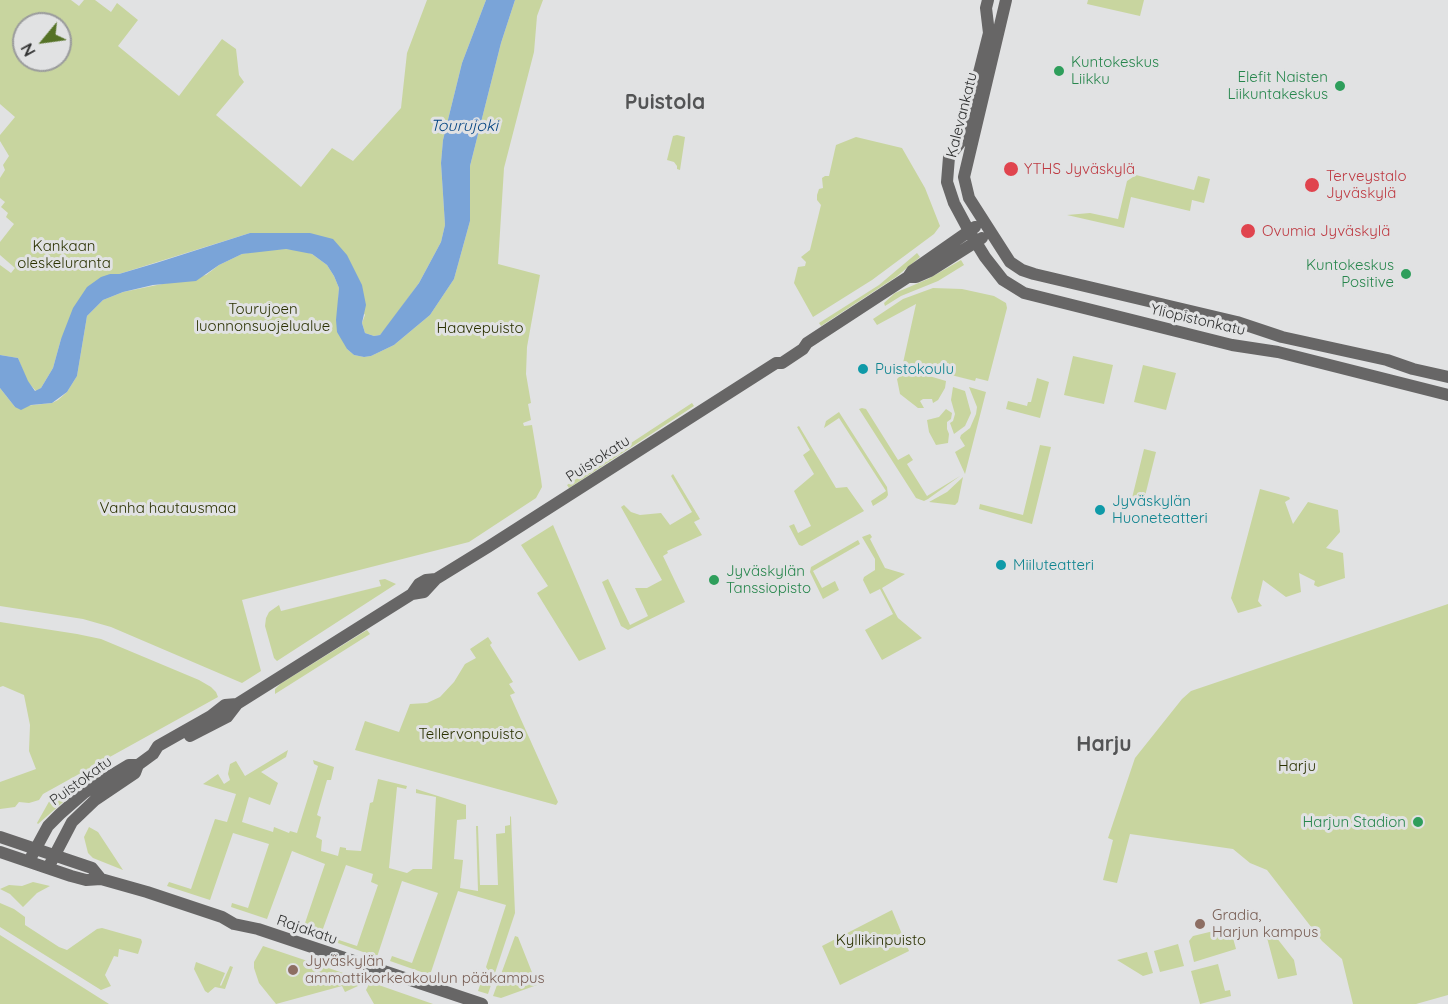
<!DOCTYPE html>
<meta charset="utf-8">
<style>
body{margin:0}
#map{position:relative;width:1448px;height:1004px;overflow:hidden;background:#e1e2e3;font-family:Quicksand,sans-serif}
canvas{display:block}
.north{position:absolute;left:12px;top:12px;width:60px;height:60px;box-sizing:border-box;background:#e1e2e3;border:2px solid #9a9b9c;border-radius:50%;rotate:241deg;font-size:16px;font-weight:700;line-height:24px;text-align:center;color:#303131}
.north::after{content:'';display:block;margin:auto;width:21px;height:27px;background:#557226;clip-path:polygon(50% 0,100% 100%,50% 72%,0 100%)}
</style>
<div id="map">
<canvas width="1448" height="1004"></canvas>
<div class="north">N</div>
</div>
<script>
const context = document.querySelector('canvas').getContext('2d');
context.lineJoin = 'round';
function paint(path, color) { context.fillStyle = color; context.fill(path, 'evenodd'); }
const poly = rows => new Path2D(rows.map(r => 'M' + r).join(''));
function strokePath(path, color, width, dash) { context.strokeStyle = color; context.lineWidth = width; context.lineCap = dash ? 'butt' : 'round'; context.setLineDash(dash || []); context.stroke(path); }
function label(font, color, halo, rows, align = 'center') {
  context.font = font + ' Quicksand,sans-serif'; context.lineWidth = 6; context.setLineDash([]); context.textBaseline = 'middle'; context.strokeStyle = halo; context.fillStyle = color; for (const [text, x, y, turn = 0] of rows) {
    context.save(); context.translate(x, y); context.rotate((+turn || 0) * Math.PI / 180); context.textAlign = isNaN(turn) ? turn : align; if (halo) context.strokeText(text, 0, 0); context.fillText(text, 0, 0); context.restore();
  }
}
paint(poly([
 [0,0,71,0,79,6,84,0,95,0,111,12,117,3,138,20,118,46,179,96,222,39,236,49,239,75,244,82,216,115,301,187,332,148,353,161,401,108,407,53,427,0,486,0,462,63,443,140,441,163,445,225,441,242,419,283,388,326,380,335,374,336,365,333,362,323,365,315,310,233,250,233,119,274,110,274,61,339,53,368,41,388,36,391,27,381,18,358,0,355,0,265,11,273,15,268,0,255,0,242,14,224,6,217,8,213,1,207,5,202,0,198,0,178,5,170,3,165,9,156,0,141,0,135,15,117,0,104],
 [24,24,60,24,60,60,24,60],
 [515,0,543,0,537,16,534,52,504,168,498,264,540,275,527,347,526,374,531,403,528,404,531,420,523,423,524,426,532,425,541,479,542,487,536,498,469,542,242,600,261,671,242,683,111,627,83,619,0,606,0,388,15,407,52,403,58,400,67,392,77,376,87,316,103,300,123,292,206,275,219,265,242,254,265,250,285,249,299,250,312,254,327,265,334,276,339,288,338,302,347,349,354,355,364,357,371,356,394,345,430,315,454,279,470,221,470,166,501,43],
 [1088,0,1144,0,1140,16,1087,4],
 [677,135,685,137,680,170,677,169,677,166,674,162,667,160,673,136],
 [856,137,902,148,925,188,940,226,934,234,872,280,813,317,794,283,798,267,805,266,806,262,801,257,810,250,821,205,817,200,817,195,819,189,823,188,822,178,825,176,829,176,836,145],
 [1136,175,1194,190,1198,176,1210,179,1204,203,1192,200,1190,211,1131,197,1124,228,1067,215,1090,213,1118,219,1127,181],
 [917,253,920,257,896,277,821,326,819,323,879,285],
 [961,260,964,265,938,281,901,296,885,306,884,303,895,293,928,279],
 [933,288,962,289,994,296,1006,303,1007,308,988,381,976,378,975,381,903,363,916,304,877,325,873,319,903,299],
 [1073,356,1113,365,1104,404,1064,395],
 [1143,365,1176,373,1166,410,1134,402],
 [909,370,946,381,945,388,938,400,933,403,932,399,923,399,920,401,924,408,918,408,900,394,897,379,904,372],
 [1037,378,1049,382,1040,418,1006,409,1008,401,1027,406,1028,402,1031,402],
 [953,387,965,391,971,413,965,426,954,434,950,423,953,421,955,414,951,400],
 [969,387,986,392,965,474,955,452,965,446,960,438,961,435,970,428,976,414,977,407],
 [692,403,694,406,569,488,567,485],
 [862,408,866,409,898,460,909,454,913,460,907,464,927,496,960,476,928,499,924,501,916,498,859,409],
 [946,409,952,413,951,419,947,422,947,429,949,434,948,443,936,445,929,432,927,420,939,417],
 [839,412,887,487,888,495,886,498,873,506,871,501,886,491,839,418,824,428,826,421],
 [799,426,836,488,847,487,864,511,802,546,799,545,789,526,794,524,798,533,811,526,794,491,814,474,803,455,810,450,797,427],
 [1040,445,1051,447,1032,524,979,509,980,504,1023,515],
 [1144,449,1156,452,1144,500,1132,498],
 [673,474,700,519,694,522,702,535,667,551,668,553,663,556,685,602,628,630,621,626,602,582,608,579,630,625,648,616,635,588,647,588,662,580,621,507,624,505,631,512,640,515,661,513,670,525,692,512,671,476],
 [963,477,958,502,955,505,929,502,947,492],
 [1260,489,1289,497,1290,499,1285,502,1293,524,1308,502,1338,510,1340,532,1326,548,1343,553,1345,578,1318,587,1314,585,1315,581,1299,573,1301,592,1286,597,1263,580,1258,601,1262,606,1238,613,1231,598],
 [553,525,606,649,579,661,537,593,548,586,521,545],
 [870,534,872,537,870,539,885,568,905,574,882,588,898,618,922,638,882,660,865,630,893,614,880,589,870,594,863,580,864,577,875,570,875,559,862,537],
 [858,540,860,544,813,571,822,588,835,581,839,590,823,599,810,572,811,567],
 [385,579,396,584,277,661,274,658,265,626,266,618,269,612,279,605,281,611,381,586,379,580],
 [1448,604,1448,995,1416,1004,1353,1004,1342,959,1322,941,1267,870,1250,863,1233,849,1130,834,1117,883,1103,880,1113,840,1108,838,1135,758,1182,699,1191,691],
 [0,622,77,634,101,639,199,680,211,687,216,692,218,697,43,794,39,800,29,803,19,802,15,807,0,809,0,782,36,769,29,751,30,725,24,695,3,686,0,687],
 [367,630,370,634,275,694,275,689,280,684],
 [488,637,492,643,490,645,513,682,509,684,515,693,510,695,558,802,556,805,355,750,365,721,399,732,410,704,427,703,440,697,454,682,465,664,476,658,470,649],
 [288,750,286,757,261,772,278,783,270,805,249,797,242,822,273,832,274,827,289,833,290,831,297,833,318,766,314,764,313,760,334,767,331,780,327,780,317,815,321,817,316,837,322,840,321,851,338,856,340,847,346,848,346,850,361,851,370,803,373,802,378,779,407,786,406,789,397,787,389,868,407,873,413,869,432,869,436,797,416,793,416,789,466,805,466,819,457,820,454,859,463,860,460,888,478,891,476,826,478,826,480,885,498,885,496,834,505,833,505,826,510,825,510,816,511,817,515,913,488,994,478,991,480,985,485,982,489,972,486,967,506,905,458,891,430,975,390,961,392,956,412,963,438,893,402,881,377,957,335,942,336,939,357,946,378,885,371,882,373,874,346,865,320,937,286,925,288,921,304,926,325,864,292,851,267,919,231,907,232,903,248,908,269,844,233,833,210,900,167,886,169,882,191,889,215,819,227,822,236,794,203,784,218,774,224,784,230,780,228,774,230,764,236,761,245,776],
 [103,767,106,771,78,789,38,824,37,823,51,798],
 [89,827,98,832,123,870,93,858,88,853,84,837],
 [33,882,50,886,37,893,23,907,10,894,0,889,9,885,22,886],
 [0,903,14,909,25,917,25,925,59,947,67,950,97,929,102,928,141,939,142,942,138,954,119,949,118,957,114,956,105,975,111,986,101,990,0,927],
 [892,910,909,951,840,985,822,946],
 [1230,927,1236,949,1194,962,1189,941,1193,936],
 [1269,928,1294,960,1297,975,1278,979,1266,934,1266,931],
 [0,935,109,1004,0,1004],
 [515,936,518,937,537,985,501,998,493,996],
 [1178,944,1184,966,1160,972,1154,951],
 [263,946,361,979,358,986,345,992,342,986,276,1004,259,983,254,968,254,962],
 [1147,952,1153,973,1143,976,1117,960],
 [196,962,225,973,220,985,221,986,230,966,233,967,225,989,215,987,208,993,205,991,194,969],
 [1218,964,1225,991,1230,990,1231,996,1200,1004,1191,971],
 [370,982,433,1004,374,1004,366,990]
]), '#c8d59f');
paint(poly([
 [486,0,515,0,501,43,470,166,470,221,454,279,430,315,394,345,371,356,364,357,354,355,347,349,337,332,336,320,339,288,334,276,327,265,312,254,286,249,242,254,219,265,196,281,153,285,123,292,103,300,87,316,77,376,67,392,52,403,31,405,21,410,15,407,0,388,0,355,18,358,28,381,35,391,41,388,53,368,61,339,73,308,87,287,101,277,110,274,119,274,156,263,250,233,310,233,333,239,347,255,362,285,366,305,362,323,365,333,374,336,380,335,419,283,441,242,445,225,441,163,443,140,462,63]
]), '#7aa4d8');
strokePath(poly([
 [988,0,986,8,989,33,962,140,949,157,947,182,954,203,969,231,985,257,1003,280,1024,293,1232,345,1278,352,1448,395],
 [1006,0,964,177,969,198,1010,262,1022,270,1034,274,1237,322,1282,337,1387,360,1413,369,1448,377],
 [908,277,916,277,930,271,982,238],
 [412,594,419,584,426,580,436,579,488,547,776,363,782,363,803,349,807,343,908,277,912,271,975,227],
 [190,736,227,717,237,704],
 [0,837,92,868,101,879],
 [0,852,71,876,86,880,101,879,147,892,222,917,234,924,258,929,482,1004],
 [29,861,48,826,60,814,84,793,104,780,129,765,138,765],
 [48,868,72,822,95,800,135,773,138,765,153,754,158,746,211,716,225,705,237,704,412,594,424,592,436,579]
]), '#676666', 12);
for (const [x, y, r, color] of [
 [1059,71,6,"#2e9e5b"],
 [1340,86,6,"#2e9e5b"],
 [1011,169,8,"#e0444e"],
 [1312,185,8,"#e0444e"],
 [1248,231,8,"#e0444e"],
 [1406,274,6,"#2e9e5b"],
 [863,369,6,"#0f9aa8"],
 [1100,510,6,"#0f9aa8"],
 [1001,565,6,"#0f9aa8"],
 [714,580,6,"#2e9e5b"],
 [1418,822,6,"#2e9e5b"],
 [1200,924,6,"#8d6e63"],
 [293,970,6,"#8d6e63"]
]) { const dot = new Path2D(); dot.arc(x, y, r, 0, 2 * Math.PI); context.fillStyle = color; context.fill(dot); strokePath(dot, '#e1e2e3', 2); }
label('15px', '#27864d', '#e1e2e3', [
 ["Kuntokeskus",1071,62,"left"],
 ["Liikku",1071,79,"left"],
 ["Elefit Naisten",1328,77],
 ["Liikuntakeskus",1328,94],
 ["Kuntokeskus",1394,265],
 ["Positive",1394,282],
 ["Jyväskylän",726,571,"left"],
 ["Tanssiopisto",726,588,"left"],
 ["Harjun Stadion",1406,822]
], 'right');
label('15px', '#303131', '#e1e2e3', [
 ["Kalevankatu",962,115,-76],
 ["Yliopistonkatu",1198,320,13],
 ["Puistokatu",598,459,-33],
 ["Puistokatu",81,781,-36],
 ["Rajakatu",307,930,19]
]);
label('15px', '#be3a42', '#e1e2e3', [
 ["YTHS Jyväskylä",1024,169],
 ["Terveystalo",1326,176],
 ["Jyväskylä",1326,193],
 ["Ovumia Jyväskylä",1262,231]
], 'left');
label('15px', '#2a3100', '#e1e2e3', [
 ["Kankaan",64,246],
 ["oleskeluranta",64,263],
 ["Tourujoen",263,309],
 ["luonnonsuojelualue",263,326],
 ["Haavepuisto",480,328],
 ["Vanha hautausmaa",168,508],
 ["Tellervonpuisto",471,734],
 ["Harju",1297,766],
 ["Kyllikinpuisto",881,940]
]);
label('15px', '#0d838f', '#e1e2e3', [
 ["Puistokoulu",875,369],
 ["Jyväskylän",1112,501],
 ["Huoneteatteri",1112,518],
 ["Miiluteatteri",1013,565]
], 'left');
label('15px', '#785e54', '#e1e2e3', [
 ["Gradia,",1212,915],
 ["Harjun kampus",1212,932],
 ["Jyväskylän",305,961],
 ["ammattikorkeakoulun pääkampus",305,978]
], 'left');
label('italic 16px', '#024381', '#e1e2e3', [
 ["Tourujoki",464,126]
]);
label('bold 21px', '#535455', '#e1e2e3', [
 ["Puistola",665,103],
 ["Harju",1104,745]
]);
</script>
